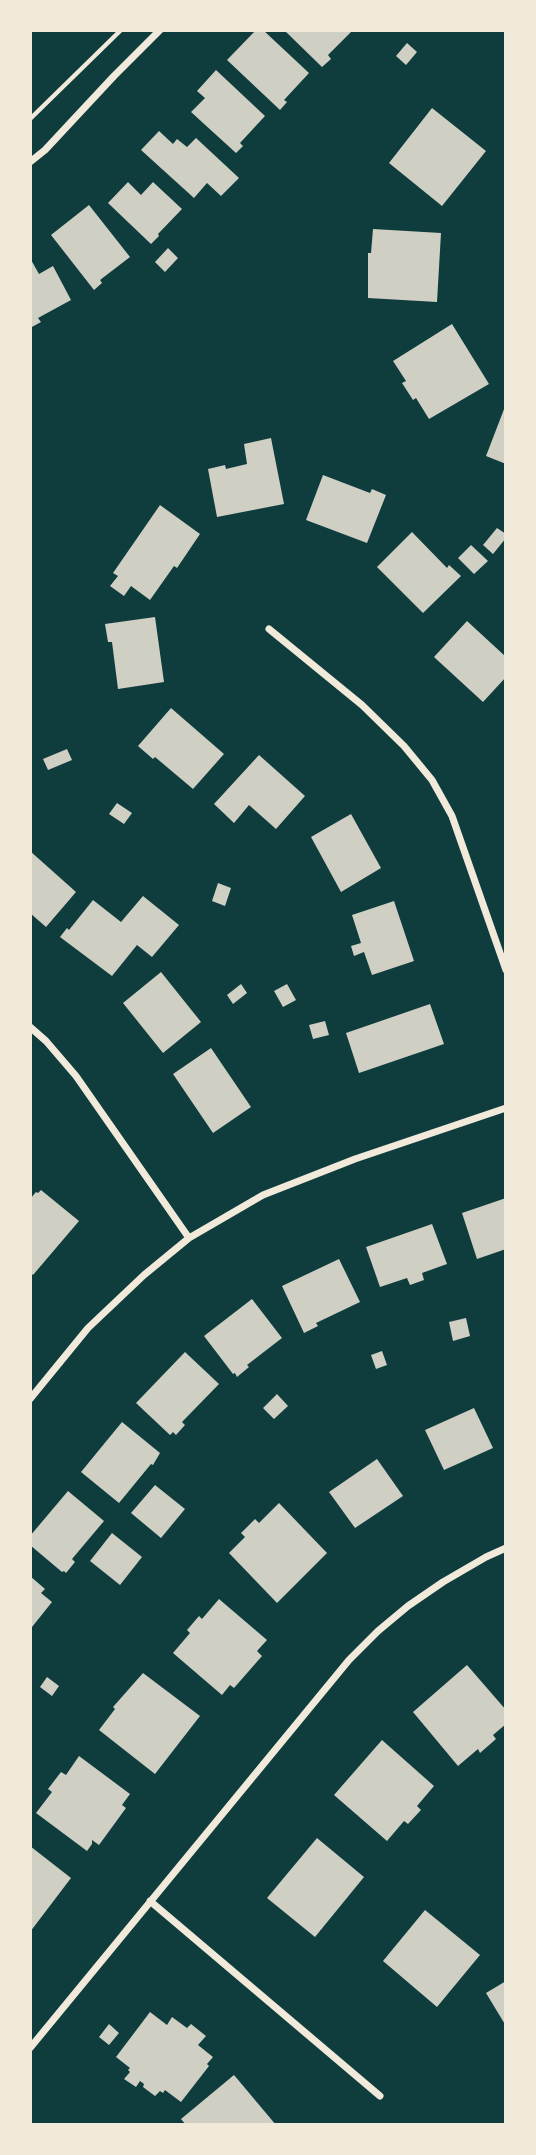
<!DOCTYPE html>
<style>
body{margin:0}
#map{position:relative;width:536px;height:2155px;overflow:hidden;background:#0f3d3e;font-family:"Source Sans 3",sans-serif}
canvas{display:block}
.frame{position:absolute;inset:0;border:32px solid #f1e9da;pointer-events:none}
</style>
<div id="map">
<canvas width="536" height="2155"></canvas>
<div class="frame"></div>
</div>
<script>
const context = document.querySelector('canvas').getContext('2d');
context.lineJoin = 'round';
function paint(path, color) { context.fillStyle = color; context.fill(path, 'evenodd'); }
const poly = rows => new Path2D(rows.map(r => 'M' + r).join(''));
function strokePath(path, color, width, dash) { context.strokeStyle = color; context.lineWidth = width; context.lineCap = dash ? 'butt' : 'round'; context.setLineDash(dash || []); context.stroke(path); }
paint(poly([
 [256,30,263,30,309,73,284,100,287,102,280,110,227,60],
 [284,30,350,30,352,31,328,55,331,59,322,67],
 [407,43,417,52,406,65,396,56],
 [216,70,265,116,240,143,243,146,236,153,191,112,205,98,197,91],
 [432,108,486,151,442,206,389,163],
 [159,131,173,144,177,139,187,147,196,138,239,178,221,196,207,183,194,198,141,150],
 [128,182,141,195,153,182,182,209,158,234,159,236,151,244,108,203],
 [89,205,130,257,100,280,102,283,94,290,51,235],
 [373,229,441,233,437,302,368,298,368,253,371,253],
 [168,248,178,258,165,272,155,262],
 [30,258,39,274,53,266,71,300,38,318,41,322,30,328],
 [452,324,489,384,429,419,416,398,413,400,402,383,406,381,393,361],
 [506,404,506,464,486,456],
 [271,438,284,504,217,517,208,469,225,465,226,469,247,464,244,444],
 [323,475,370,493,372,489,386,495,367,543,306,520],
 [160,505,200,534,177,568,174,566,150,600,131,586,124,596,110,586,118,576,113,573],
 [497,528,506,534,506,538,493,554,483,545],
 [412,532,447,568,449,565,461,576,423,613,377,567],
 [471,545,488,561,474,574,458,558],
 [155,617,164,682,118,689,112,642,108,642,105,624],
 [467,621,505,656,506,654,506,677,483,702,434,657],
 [171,708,224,754,193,789,155,757,153,759,138,746],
 [67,749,72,760,48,770,43,759],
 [259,755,305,796,276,829,249,805,234,823,214,804],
 [117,803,132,813,124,824,109,814],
 [351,814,381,868,341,892,311,837],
 [30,851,76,892,46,927,30,913],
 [218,883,231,888,225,906,212,901],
 [143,896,179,925,152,957,137,945,112,976,60,937,67,928,69,930,93,900,121,922],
 [394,901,414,961,372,975,364,952,354,956,351,946,361,943,352,915],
 [161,972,201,1022,163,1053,123,1003],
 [241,984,247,993,233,1004,227,995],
 [287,984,296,1000,283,1007,274,991],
 [430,1004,444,1044,359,1073,346,1033],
 [325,1021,329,1035,313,1039,309,1025],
 [211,1048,251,1107,213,1133,173,1074],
 [41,1190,79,1221,33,1275,30,1272,30,1199,36,1192,38,1193],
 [506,1198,506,1249,477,1259,462,1213],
 [432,1224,447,1264,422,1273,424,1280,410,1285,407,1278,380,1287,366,1247],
 [339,1259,360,1302,316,1323,318,1326,304,1333,282,1286],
 [252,1299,282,1338,247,1365,249,1367,237,1377,235,1373,233,1374,204,1336],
 [466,1318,470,1336,453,1341,449,1322],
 [382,1351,387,1365,376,1369,371,1355],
 [185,1352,219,1384,182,1422,185,1425,176,1435,173,1432,170,1435,136,1403],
 [277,1394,288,1406,274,1419,263,1408],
 [474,1408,493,1448,444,1470,425,1430],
 [122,1422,160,1453,153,1465,151,1464,119,1503,81,1472],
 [377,1459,403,1496,355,1528,329,1492],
 [155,1485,185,1509,161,1538,131,1513],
 [68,1491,104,1521,72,1559,75,1562,66,1573,64,1571,62,1572,30,1545,30,1536],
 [279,1503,327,1553,277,1603,229,1553,245,1537,241,1533,255,1519,259,1523],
 [112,1533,142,1557,120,1585,90,1561],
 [30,1576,45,1589,41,1593,52,1602,32,1627,30,1625],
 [219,1599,267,1640,257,1651,262,1656,234,1688,230,1685,222,1695,173,1653,190,1633,187,1630,199,1616,202,1619],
 [467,1665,506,1710,506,1724,493,1735,496,1739,480,1753,478,1749,458,1766,413,1712],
 [143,1673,200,1716,155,1774,99,1730,115,1709,113,1707],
 [47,1677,59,1686,52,1696,40,1687],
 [382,1740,434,1786,417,1806,421,1810,408,1824,404,1821,387,1841,334,1795],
 [79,1756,130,1794,122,1805,126,1808,99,1845,92,1840,92,1844,87,1851,36,1813,52,1792,48,1789,61,1772,66,1775],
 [317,1838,364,1877,315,1937,267,1898],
 [30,1846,71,1878,30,1932],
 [425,1910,480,1955,437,2007,383,1961],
 [506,1981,506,2026,486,1993],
 [150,2012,167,2025,172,2017,187,2028,191,2024,206,2036,198,2045,213,2057,207,2064,209,2066,181,2102,165,2090,163,2093,160,2091,155,2096,143,2087,144,2084,140,2081,136,2087,124,2079,130,2072,128,2070,130,2068,116,2057],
 [109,2024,119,2033,109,2045,99,2037],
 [234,2075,276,2125,186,2125,181,2119]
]), '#cfcfc3');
strokePath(poly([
 [30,119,121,30]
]), '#f1e9da', 4.5);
strokePath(poly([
 [30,162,45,150,114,76,160,30],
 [269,629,362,705,404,746,432,780,452,816,506,970],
 [30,1027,46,1041,76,1076,189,1238],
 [30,1399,88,1328,144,1275,189,1238,263,1195,355,1159,506,1108],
 [150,1901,380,2096],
 [30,2048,349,1660,378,1631,408,1606,443,1582,486,1557,506,1548]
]), '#f1e9da', 7);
</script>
